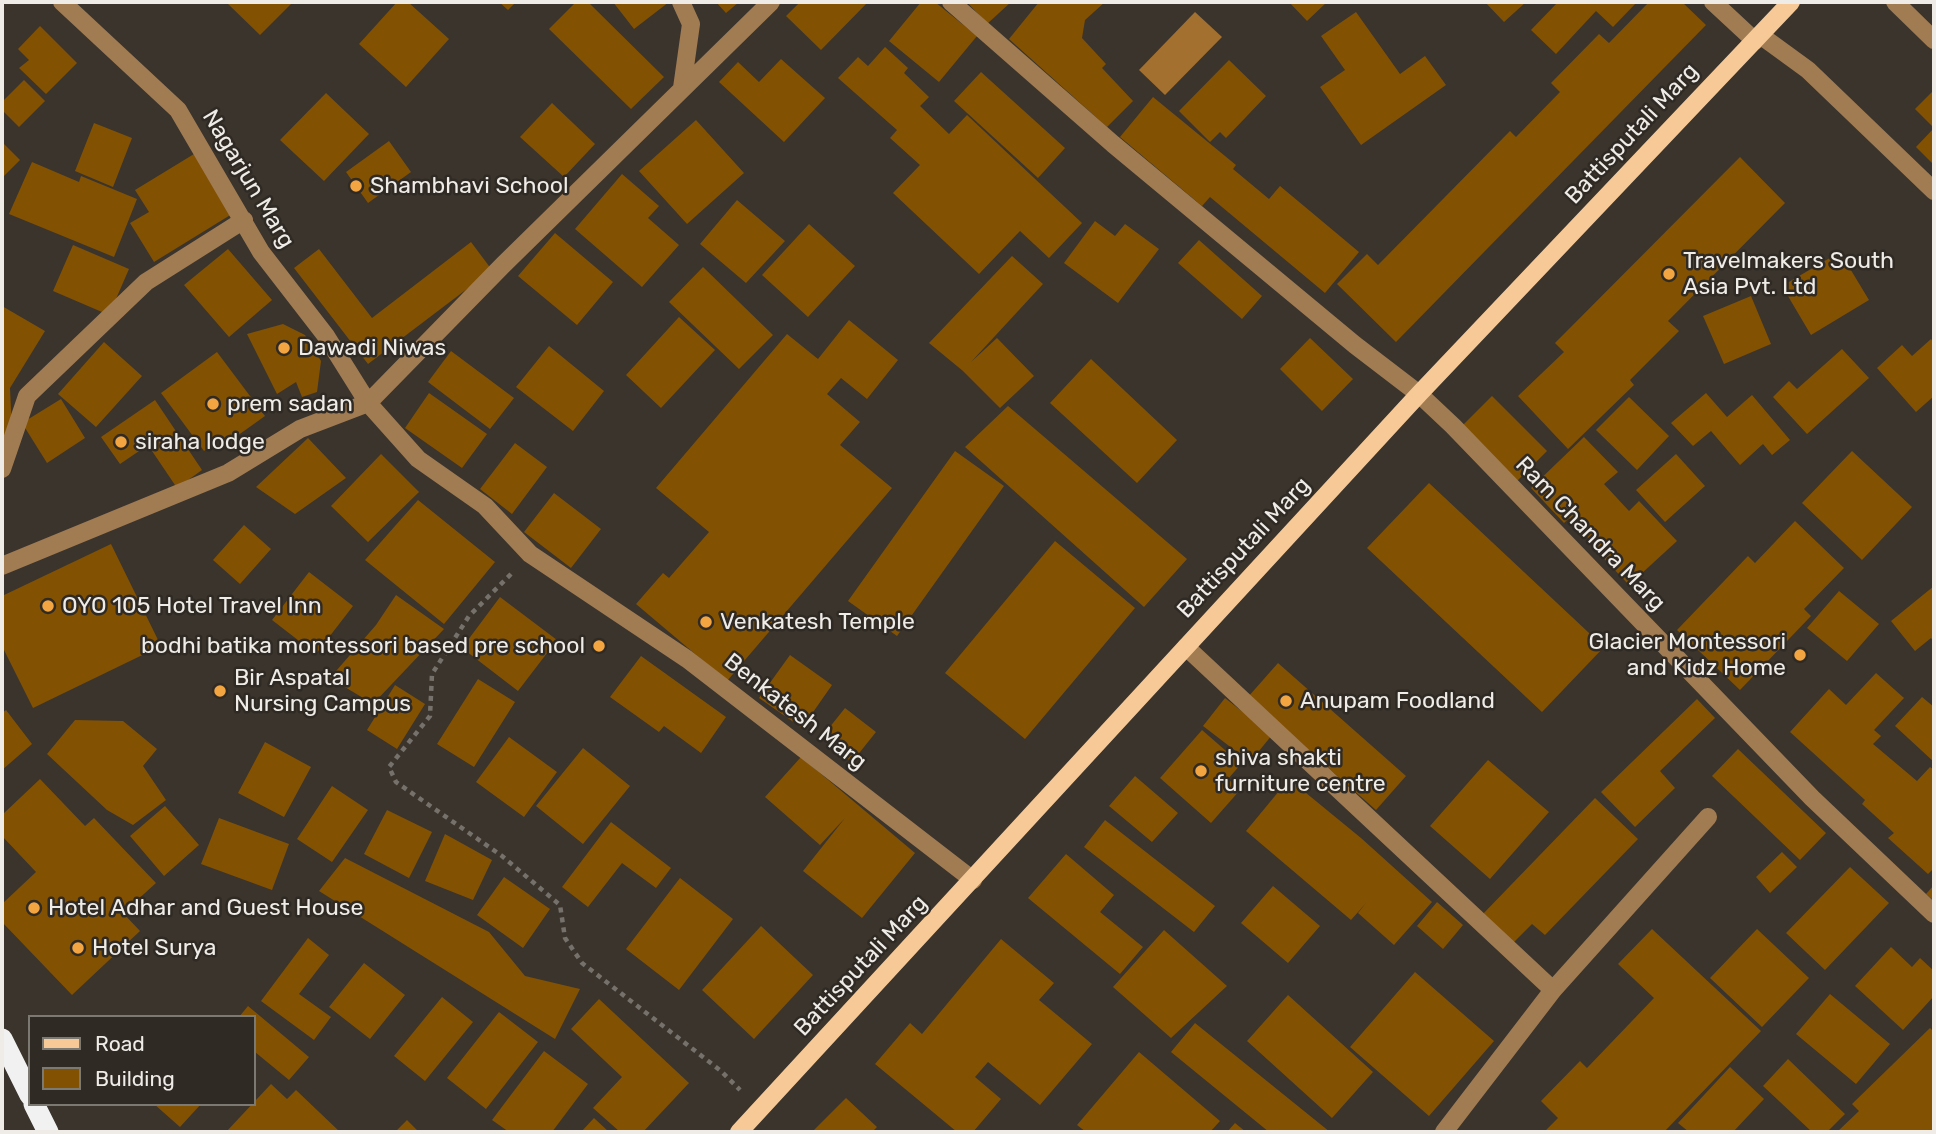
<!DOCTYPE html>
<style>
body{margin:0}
#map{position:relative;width:1936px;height:1134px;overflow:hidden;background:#3a342d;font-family:Rubik,sans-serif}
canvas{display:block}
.frame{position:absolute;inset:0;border:4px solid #efece8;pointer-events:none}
.legend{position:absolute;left:28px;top:1015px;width:228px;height:91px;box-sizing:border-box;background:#302a24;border:2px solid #7c7872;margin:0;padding:9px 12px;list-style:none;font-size:21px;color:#efece8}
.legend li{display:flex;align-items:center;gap:14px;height:35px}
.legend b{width:35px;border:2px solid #7c7872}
</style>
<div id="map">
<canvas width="1936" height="1134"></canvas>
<div class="frame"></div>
<ul class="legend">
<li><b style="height:9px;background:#f6c996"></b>Road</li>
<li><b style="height:19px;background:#835102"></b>Building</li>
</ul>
</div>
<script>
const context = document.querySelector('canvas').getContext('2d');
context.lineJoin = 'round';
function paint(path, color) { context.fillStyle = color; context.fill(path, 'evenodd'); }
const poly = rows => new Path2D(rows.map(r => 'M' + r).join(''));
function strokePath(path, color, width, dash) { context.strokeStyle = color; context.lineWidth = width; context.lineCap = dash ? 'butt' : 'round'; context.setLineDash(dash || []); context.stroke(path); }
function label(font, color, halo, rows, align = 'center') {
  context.font = font + ' Rubik,sans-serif'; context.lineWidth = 5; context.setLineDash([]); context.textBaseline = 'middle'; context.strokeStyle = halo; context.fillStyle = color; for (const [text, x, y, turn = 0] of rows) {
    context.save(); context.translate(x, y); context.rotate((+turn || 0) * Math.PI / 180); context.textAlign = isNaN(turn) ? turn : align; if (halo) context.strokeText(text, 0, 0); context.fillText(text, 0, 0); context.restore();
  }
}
paint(poly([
 [1195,12,1222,37,1165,95,1139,70]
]), '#a4702f');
paint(poly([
 [226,2,293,2,260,35],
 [397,2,408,2,449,39,406,87,359,44],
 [499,2,516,2,508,10],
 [576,2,588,2,664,77,631,109,549,29],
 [613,2,669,2,634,29],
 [716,2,739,2,726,13],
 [800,2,868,2,821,50,786,16],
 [921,2,935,2,977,36,939,82,889,41],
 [967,2,1011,2,987,24],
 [1039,2,1105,2,1085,20,1082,38,1106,64,1102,68,1133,101,1107,127,1009,39],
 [1289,2,1327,2,1307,21],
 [1485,2,1526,2,1504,22],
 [1558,2,1637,2,1613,27,1596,11,1556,54,1531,30],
 [1649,2,1682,2,1706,25,1396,342,1337,284,1367,254,1378,265,1510,131,1516,137,1560,92,1551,83,1599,34,1609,43],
 [1356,12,1400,74,1425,56,1446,85,1361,145,1320,87,1345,70,1321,36],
 [40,26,77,63,46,94,19,68,29,60,18,49],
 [885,47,908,68,904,73,929,97,920,106,949,134,967,115,1082,223,1049,258,1020,231,979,274,893,193,920,165,890,138,897,130,838,78,858,57,868,66],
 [781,59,825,98,784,142,719,82,738,62,759,82],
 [1229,60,1266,96,1226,138,1220,132,1210,142,1179,111],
 [981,72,1065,148,1038,178,954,101],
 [24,80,45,101,19,127,2,110,2,102],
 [1934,90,1934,165,1916,147,1934,128,1915,109],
 [326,93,369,134,324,181,280,140],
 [1153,97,1236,165,1233,169,1269,199,1280,186,1359,252,1325,293,1210,197,1202,206,1120,137],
 [552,103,595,144,564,177,520,137],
 [696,120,744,173,687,224,639,171],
 [94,123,132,138,113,187,75,171],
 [389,141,411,172,368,203,346,172],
 [2,142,20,160,2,178],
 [194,154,232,214,154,262,130,223,149,212,135,190],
 [1740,157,1785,203,1668,321,1679,331,1630,380,1634,385,1568,449,1518,396,1564,352,1555,343],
 [32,162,79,182,81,176,137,199,114,257,9,214],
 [622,174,659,206,648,218,679,245,642,287,575,229],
 [737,200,785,241,746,283,700,244],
 [1095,221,1115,236,1125,224,1159,249,1118,303,1064,263],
 [809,224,855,266,808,317,762,275],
 [555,233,613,282,577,325,518,276],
 [1199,240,1262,296,1242,319,1178,263],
 [471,242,492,270,368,364,294,268,319,249,372,318],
 [73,245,129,269,109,315,53,291],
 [228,249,272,300,229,337,184,285],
 [1840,252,1869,300,1811,335,1782,286],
 [1012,256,1043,284,971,362,997,338,1034,376,1000,408,963,371,929,343],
 [703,267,773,335,739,369,669,302],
 [1751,296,1771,344,1724,364,1703,316],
 [2,306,45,331,10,388,12,431,2,440],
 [679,317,715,350,661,408,626,375],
 [849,320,898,360,867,399,841,378,827,394,860,422,840,445,892,488,727,681,636,604,663,573,669,578,709,532,656,488,787,334,818,359],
 [283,324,305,335,321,361,317,392,302,397,296,382,277,394,247,334],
 [1310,338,1353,379,1322,411,1280,369],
 [1931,339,1934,343,1934,396,1916,412,1877,368,1902,345,1912,356],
 [104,342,142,376,96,427,58,394],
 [549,346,604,391,573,431,516,387],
 [1842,349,1869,378,1807,434,1773,397,1789,381,1797,389],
 [451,351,514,398,490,429,428,382],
 [217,352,265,416,223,446,218,440,204,451,161,393],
 [1091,359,1177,440,1137,483,1050,403],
 [429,393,487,434,462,468,405,428],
 [1706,393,1727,417,1752,395,1790,440,1772,455,1763,444,1740,465,1711,431,1693,446,1671,423],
 [1492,396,1547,451,1515,483,1459,429],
 [1629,397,1669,436,1637,470,1596,430],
 [61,399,85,438,47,463,22,423],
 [155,400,202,470,177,488,148,445,120,464,101,437],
 [1008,406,1187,559,1144,607,965,447],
 [1584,437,1618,472,1604,484,1629,511,1639,501,1677,541,1629,585,1592,546,1594,544,1569,518,1564,523,1531,488],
 [308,438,346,478,295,514,256,487],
 [515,443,547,467,512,514,480,489],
 [955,451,1004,486,897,636,848,601],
 [1852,451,1912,507,1862,560,1802,503],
 [381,454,419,492,368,542,331,506],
 [1676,454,1705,486,1665,522,1636,490],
 [1429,483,1604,647,1542,712,1367,548],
 [554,493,601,529,571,568,524,532],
 [418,500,495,562,444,624,365,560],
 [1795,521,1844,568,1804,609,1811,616,1740,690,1677,630,1748,556,1755,563],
 [244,525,271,549,240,584,213,560],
 [1055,541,1135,608,1025,739,945,673],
 [111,544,161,646,33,708,2,646,2,596],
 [309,572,353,606,316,654,272,620],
 [1934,586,1934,642,1931,638,1915,651,1891,621],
 [1839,591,1879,624,1847,661,1807,628],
 [396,595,444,629,373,704,330,678,376,625],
 [500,597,557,640,518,691,462,648],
 [790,655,832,685,802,728,759,698],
 [641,656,726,717,701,753,664,726,659,732,610,697],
 [1278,663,1406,776,1376,810,1248,697],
 [1876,673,1904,698,1874,730,1881,736,1873,744,1917,781,1930,767,1934,770,1934,868,1928,874,1888,838,1894,833,1862,804,1865,800,1790,732,1829,689,1846,705],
 [478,679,515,702,474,767,437,744],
 [395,685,425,704,397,749,367,730],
 [1922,697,1934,707,1934,762,1895,726],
 [1225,698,1272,735,1250,762,1203,726],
 [1697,699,1715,718,1660,771,1675,788,1635,827,1601,792],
 [845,708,876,732,852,762,821,738],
 [6,710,32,744,2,770,2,713],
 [75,720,123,721,157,749,143,766,166,800,133,825,107,810,47,754],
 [1202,730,1241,764,1228,779,1240,790,1211,823,1160,778],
 [509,737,557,772,524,817,476,782],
 [265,742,311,767,284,817,238,793],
 [583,748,630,786,583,844,536,806],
 [1738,749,1826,833,1800,860,1712,776],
 [801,757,915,853,862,918,803,871,845,818,820,845,765,797],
 [1488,760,1549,812,1490,879,1430,826],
 [1135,776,1178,813,1152,842,1109,806],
 [40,779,85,826,94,818,156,883,123,913,140,931,72,995,2,922,2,904,36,872,2,836,2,815],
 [1289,779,1361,838,1432,902,1394,945,1358,913,1366,903,1351,920,1246,831],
 [332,786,368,810,332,862,297,839],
 [1595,798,1638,839,1545,935,1532,924,1511,945,1481,916],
 [165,806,199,845,164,876,130,836],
 [387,810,432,832,409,878,364,854],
 [219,818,289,844,272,890,201,864],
 [1105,820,1215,906,1194,932,1084,847],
 [611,822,671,868,656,888,622,863,588,907,562,887],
 [445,834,492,860,473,900,425,881],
 [1782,852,1797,867,1770,893,1756,877],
 [1066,854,1114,895,1100,912,1143,947,1120,974,1028,898],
 [345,858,489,932,525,976,580,989,555,1039,319,891],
 [1850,867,1889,903,1825,970,1786,933],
 [504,877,550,909,523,948,477,915],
 [680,878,733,919,679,990,626,949],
 [1934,885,1934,901,1926,894],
 [1273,886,1320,926,1288,963,1241,923],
 [1437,902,1463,925,1443,949,1417,926],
 [761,926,813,975,754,1039,702,990],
 [1652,929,1761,1031,1664,1132,1544,1132,1558,1118,1541,1101,1580,1061,1587,1068,1654,998,1618,964],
 [1757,929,1809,978,1762,1027,1710,978],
 [1164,930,1227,986,1171,1038,1113,987],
 [308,938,329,955,299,994,331,1017,314,1040,261,1001],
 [1001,939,1054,983,1039,1000,1092,1044,1040,1105,988,1062,975,1077,1001,1099,973,1132,957,1132,875,1064,910,1023,922,1034],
 [1891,947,1912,967,1920,958,1934,971,1934,996,1903,1030,1855,986],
 [364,963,405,995,370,1039,329,1007],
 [1415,972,1494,1041,1429,1116,1350,1047],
 [1830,994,1890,1044,1856,1084,1796,1034],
 [1288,995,1373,1072,1332,1118,1247,1041],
 [442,997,473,1022,425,1081,394,1056],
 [599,999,689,1083,643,1132,620,1132,593,1108,622,1077,571,1029],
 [248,1006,309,1057,289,1080,255,1052,254,1054,254,1017,239,1017],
 [499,1012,538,1042,486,1109,447,1078],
 [1195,1023,1330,1132,1269,1132,1171,1052],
 [1930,1028,1934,1032,1934,1132,1837,1132,1859,1111,1852,1104],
 [544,1051,588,1084,552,1132,509,1132,492,1120],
 [1139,1052,1220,1121,1210,1132,1086,1132,1077,1125],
 [1788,1059,1845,1114,1827,1132,1812,1132,1763,1086],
 [1730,1067,1764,1099,1733,1132,1689,1132,1678,1123],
 [271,1084,287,1099,296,1090,340,1132,226,1132],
 [846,1098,877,1127,872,1132,812,1132],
 [154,1104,201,1104,180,1127],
 [594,1118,609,1132,581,1132],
 [407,1120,419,1132,395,1132],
 [1235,1123,1246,1132,1227,1132]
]), '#835102');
strokePath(poly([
 [511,574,469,616,432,674,430,716,389,767,396,782,502,856,560,905,565,938,582,963,721,1071,740,1090]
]), '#76716b', 4.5, [5, 5]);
strokePath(poly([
 [681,2,691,24,682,88],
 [771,2,503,265,368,403,418,459,485,506,530,554,687,659,973,880],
 [951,2,1113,144,1355,345,1419,394,1453,426,1812,798,1934,914],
 [1713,2,1755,41],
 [1895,2,1934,40],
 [1760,35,1808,70,1934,191],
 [2,469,27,396,146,282,244,220],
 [2,566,228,473,300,429,368,403,326,336,261,252,178,110,62,2],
 [1186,647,1553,990],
 [1444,1132,1553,990,1708,817]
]), '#a17c52', 18);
strokePath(poly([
 [739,1132,1419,394,1791,2]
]), '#f6c996', 18);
strokePath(poly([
 [2,1039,30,1095],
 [34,1104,48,1132]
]), '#f1f1f1', 21);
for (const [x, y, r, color] of [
 [356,186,7,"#f2a541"],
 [1669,274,7,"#f2a541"],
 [284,348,7,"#f2a541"],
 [213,404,7,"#f2a541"],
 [121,442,7,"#f2a541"],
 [48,606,7,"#f2a541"],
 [706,622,7,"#f2a541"],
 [599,646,7,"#f2a541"],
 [1800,655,7,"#f2a541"],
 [220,691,7,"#f2a541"],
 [1286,701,7,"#f2a541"],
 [1201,771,7,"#f2a541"],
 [34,908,7,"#f2a541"],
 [78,948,7,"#f2a541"]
]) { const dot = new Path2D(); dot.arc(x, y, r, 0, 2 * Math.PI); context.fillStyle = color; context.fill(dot); strokePath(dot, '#302a24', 2.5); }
label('23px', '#efece8', '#302a24', [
 ["Battisputali Marg",1632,134,-47],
 ["Nagarjun Marg",248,179,59],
 ["Ram Chandra Marg",1590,534,46],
 ["Battisputali Marg",1244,548,-47],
 ["Benkatesh Marg",795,712,38],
 ["Battisputali Marg",861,966,-47]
]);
label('23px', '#efece8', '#302a24', [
 ["Shambhavi School",370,186],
 ["Travelmakers South",1683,261],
 ["Asia Pvt. Ltd",1683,287],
 ["Dawadi Niwas",298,348],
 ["prem sadan",227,404],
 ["siraha lodge",135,442],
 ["OYO 105 Hotel Travel Inn",62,606],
 ["Venkatesh Temple",720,622],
 ["Glacier Montessori",1786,642,"right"],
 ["and Kidz Home",1786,668,"right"],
 ["bodhi batika montessori based pre school",585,646,"right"],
 ["Bir Aspatal",234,678],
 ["Nursing Campus",234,704],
 ["Anupam Foodland",1300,701],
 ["shiva shakti",1215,758],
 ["furniture centre",1215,784],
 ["Hotel Adhar and Guest House",48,908],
 ["Hotel Surya",92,948]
], 'left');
</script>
